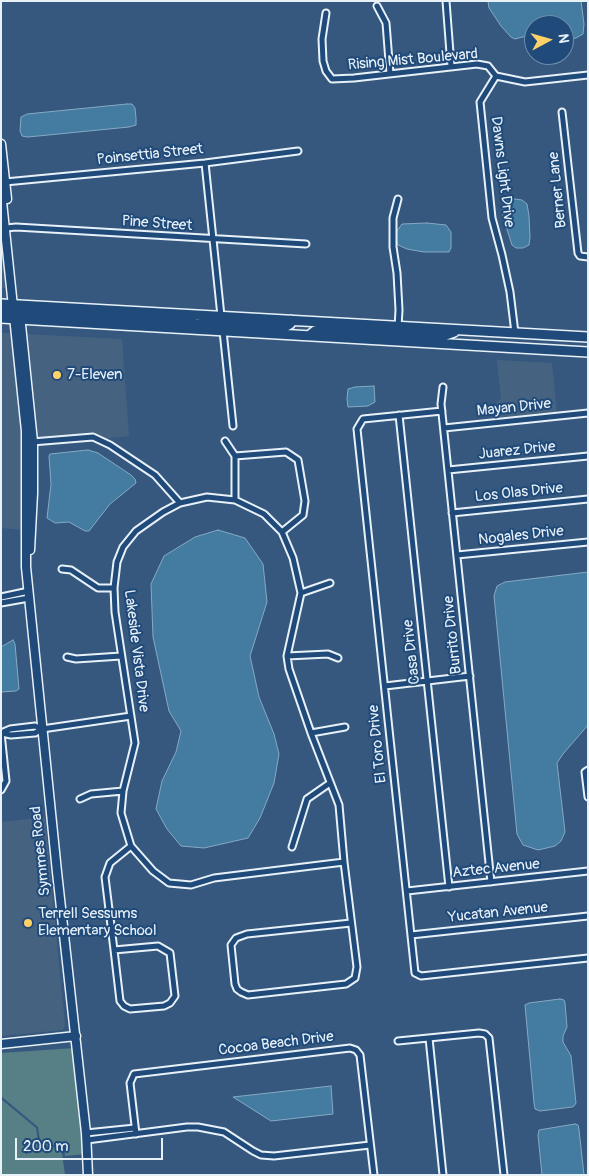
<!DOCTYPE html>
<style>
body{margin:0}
#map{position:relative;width:589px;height:1176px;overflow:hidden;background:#36587e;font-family:Pangolin,sans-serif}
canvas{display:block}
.frame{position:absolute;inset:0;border:2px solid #e8f1f8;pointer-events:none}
.north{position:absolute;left:524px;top:15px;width:50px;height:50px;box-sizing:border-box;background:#1f4a7a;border:1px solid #6f8dac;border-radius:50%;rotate:84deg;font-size:14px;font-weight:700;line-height:20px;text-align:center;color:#e8f1f8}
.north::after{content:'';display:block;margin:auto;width:18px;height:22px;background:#ffd166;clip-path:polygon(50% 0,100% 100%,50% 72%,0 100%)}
.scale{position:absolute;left:15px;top:1138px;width:148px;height:22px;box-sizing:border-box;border:2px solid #e8f1f8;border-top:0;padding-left:6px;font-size:15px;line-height:18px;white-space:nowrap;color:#e8f1f8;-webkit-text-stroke:4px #1f4a7a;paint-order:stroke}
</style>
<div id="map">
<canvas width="589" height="1176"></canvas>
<div class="frame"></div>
<div class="north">N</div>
<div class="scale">200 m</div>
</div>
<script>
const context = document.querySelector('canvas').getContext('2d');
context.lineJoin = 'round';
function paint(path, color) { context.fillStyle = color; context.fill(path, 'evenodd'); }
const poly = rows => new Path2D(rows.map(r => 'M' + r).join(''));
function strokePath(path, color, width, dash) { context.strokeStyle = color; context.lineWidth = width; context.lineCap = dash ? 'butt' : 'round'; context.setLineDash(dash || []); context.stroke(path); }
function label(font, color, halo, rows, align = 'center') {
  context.font = font + ' Pangolin,sans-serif'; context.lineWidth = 4; context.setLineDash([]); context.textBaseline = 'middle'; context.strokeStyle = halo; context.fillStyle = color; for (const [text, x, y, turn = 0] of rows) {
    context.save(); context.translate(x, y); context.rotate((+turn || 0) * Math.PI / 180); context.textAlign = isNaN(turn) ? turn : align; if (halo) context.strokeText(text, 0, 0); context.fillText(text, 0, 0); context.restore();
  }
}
paint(poly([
 [1,212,8,288,1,288],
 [1,333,13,333,23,431,23,530,1,528],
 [25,334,122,339,129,436,103,439,93,434,35,439],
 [497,360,552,363,557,414,497,420,496,402,501,399],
 [45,817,65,1025,63,1030,1,1036,1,822]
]), '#466281');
paint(poly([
 [75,1048,85,1154,65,1156,64,1146,62,1144,41,1146,38,1127,1,1096,1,1053],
 [1,1099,36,1128,39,1149,61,1146,65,1175,1,1175]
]), '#578086');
const water = poly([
 [488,1,581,1,584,24,583,34,576,38,564,40,564,25,534,25,534,34,515,39,511,37,501,26,489,8,488,1],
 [127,104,132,104,135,108,136,118,136,125,129,127,28,137,22,136,20,131,21,117,27,114,127,104],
 [515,199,522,200,527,204,529,216,530,237,529,245,523,248,516,248,512,245,503,217,502,206,506,200,515,199],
 [427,223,446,225,451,232,451,248,449,252,424,252,407,249,398,245,396,238,397,231,402,224,427,223],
 [374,386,375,402,368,406,348,407,347,399,348,389,355,387,374,386],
 [88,450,98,453,131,475,135,479,136,483,110,504,89,531,85,531,69,522,55,523,47,518,51,484,49,456,50,454,88,450],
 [218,530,245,538,263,564,267,602,250,656,259,697,274,734,279,754,274,783,260,818,248,838,204,848,181,846,167,829,156,809,162,781,176,752,181,731,169,711,153,637,151,584,164,556,195,537,218,530],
 [588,572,588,725,563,754,557,763,565,832,561,841,555,846,538,850,523,845,517,834,494,596,497,586,505,582,588,572],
 [13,640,15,644,19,689,16,691,1,692,1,647,13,640],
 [560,999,564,1000,565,1003,567,1027,563,1036,563,1042,571,1056,576,1103,574,1106,572,1107,540,1111,535,1109,534,1103,525,1005,529,1003,560,999],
 [331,1086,333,1114,271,1121,233,1097,331,1086],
 [575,1124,578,1125,579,1130,584,1175,542,1175,538,1135,539,1130,575,1124]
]);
paint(water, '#447ba1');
strokePath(water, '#86aac4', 1);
const street = poly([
 [446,1,451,66],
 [377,6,386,23,390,74],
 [326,13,322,39,323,61,326,71,332,79,354,78,477,64,488,66,496,76,525,82,588,75],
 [496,76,480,102,492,218,502,255,510,292,515,333],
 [562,112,578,253,580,256,588,257],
 [205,163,221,316],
 [5,182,205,163,298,151],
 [398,199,393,218,393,247,397,273,399,310,398,327],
 [6,228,16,227,306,244],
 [223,331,233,426],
 [443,387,441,404,491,882],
 [442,411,363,419,357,429,415,973,421,976,588,958],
 [399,415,449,887],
 [444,428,588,413],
 [225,441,235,456,235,500],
 [32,442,93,437,110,445,155,475,180,503],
 [235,456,286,452,298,460,305,501,303,515,282,532],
 [448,470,588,456],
 [207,497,235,500,264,514,282,532,293,558,301,593,287,656,289,669,311,733,339,805,344,862,214,878,191,885,169,883,153,871,131,846,121,813,123,791,135,743,115,612,114,588,117,562,123,547,136,531,163,512,180,503,207,497],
 [452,513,588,499],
 [457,555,588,542],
 [62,569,71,570,98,588,114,588],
 [301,593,330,583],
 [1,597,29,591],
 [1,603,29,598],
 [287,656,328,654,338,658],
 [67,657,76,659,121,656],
 [385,686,470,676],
 [1,733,10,729,35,726,42,729,131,716],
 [2,733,11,735,35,733,42,729],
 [311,733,345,727],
 [588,770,585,772,588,797],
 [1,790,6,781,1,733],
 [80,799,91,794,123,791],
 [292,847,307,799,330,783],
 [344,862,357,967,355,978,346,984,248,995,241,992,237,989,235,984,231,945,236,938,247,934,351,923],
 [407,891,588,871],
 [411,935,588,916],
 [158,946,170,953,175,996,170,1003,164,1006,130,1009,124,1006,120,1001,114,950,158,946],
 [114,950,105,877,110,863,131,846],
 [429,1038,443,1175],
 [398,1041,479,1033,485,1034,489,1038,504,1175],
 [86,1133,135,1128],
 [136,1134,130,1083,134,1074,350,1048,356,1050,360,1055,374,1175],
 [87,1140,187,1127,198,1127,224,1132,253,1151,261,1155,274,1156,370,1145]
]);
const secondary = poly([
 [1,144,7,199],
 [1,192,26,431,26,567,57,872,86,1133,88,1175],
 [20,315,33,442,33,493,30,550],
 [1,1044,76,1036]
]);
const primary = poly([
 [1,304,588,337],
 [1,310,18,311],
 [14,313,181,321,192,318],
 [1,318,588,352],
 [188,326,204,323,285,327,290,324,291,320],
 [310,335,315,331,323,330,443,336,454,332]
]);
strokePath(street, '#e8f1f8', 9);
strokePath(secondary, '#e8f1f8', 11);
strokePath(primary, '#e8f1f8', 12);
strokePath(street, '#1f4a7a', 5);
strokePath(secondary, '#1f4a7a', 8);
strokePath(primary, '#1f4a7a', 9);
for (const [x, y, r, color] of [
 [57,375,5,"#ffd166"],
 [28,923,5,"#ffd166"]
]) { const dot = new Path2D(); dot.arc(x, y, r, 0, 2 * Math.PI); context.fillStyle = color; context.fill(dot); strokePath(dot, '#1f4a7a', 2); }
label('15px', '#e8f1f8', '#1f4a7a', [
 ["Rising Mist Boulevard",413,60,-5],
 ["Poinsettia Street",150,155,-6],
 ["Dawns Light Drive",502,172,83],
 ["Berner Lane",558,190,-96],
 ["Pine Street",157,224,4],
 ["Mayan Drive",514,408,-6],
 ["Juarez Drive",517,451,-6],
 ["Los Olas Drive",519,493,-6],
 ["Nogales Drive",521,536,-6],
 ["Burrito Drive",453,635,-96],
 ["Lakeside Vista Drive",136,651,83],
 ["Casa Drive",412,652,-96],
 ["El Toro Drive",378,744,-96],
 ["Symmes Road",41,851,-96],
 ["Aztec Avenue",496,869,-6],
 ["Yucatan Avenue",498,913,-6],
 ["Cocoa Beach Drive",276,1044,-7]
]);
label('15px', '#e8f1f8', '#1f4a7a', [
 ["7-Eleven",67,375],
 ["Terrell Sessums",38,914],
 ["Elementary School",38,931]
], 'left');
</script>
